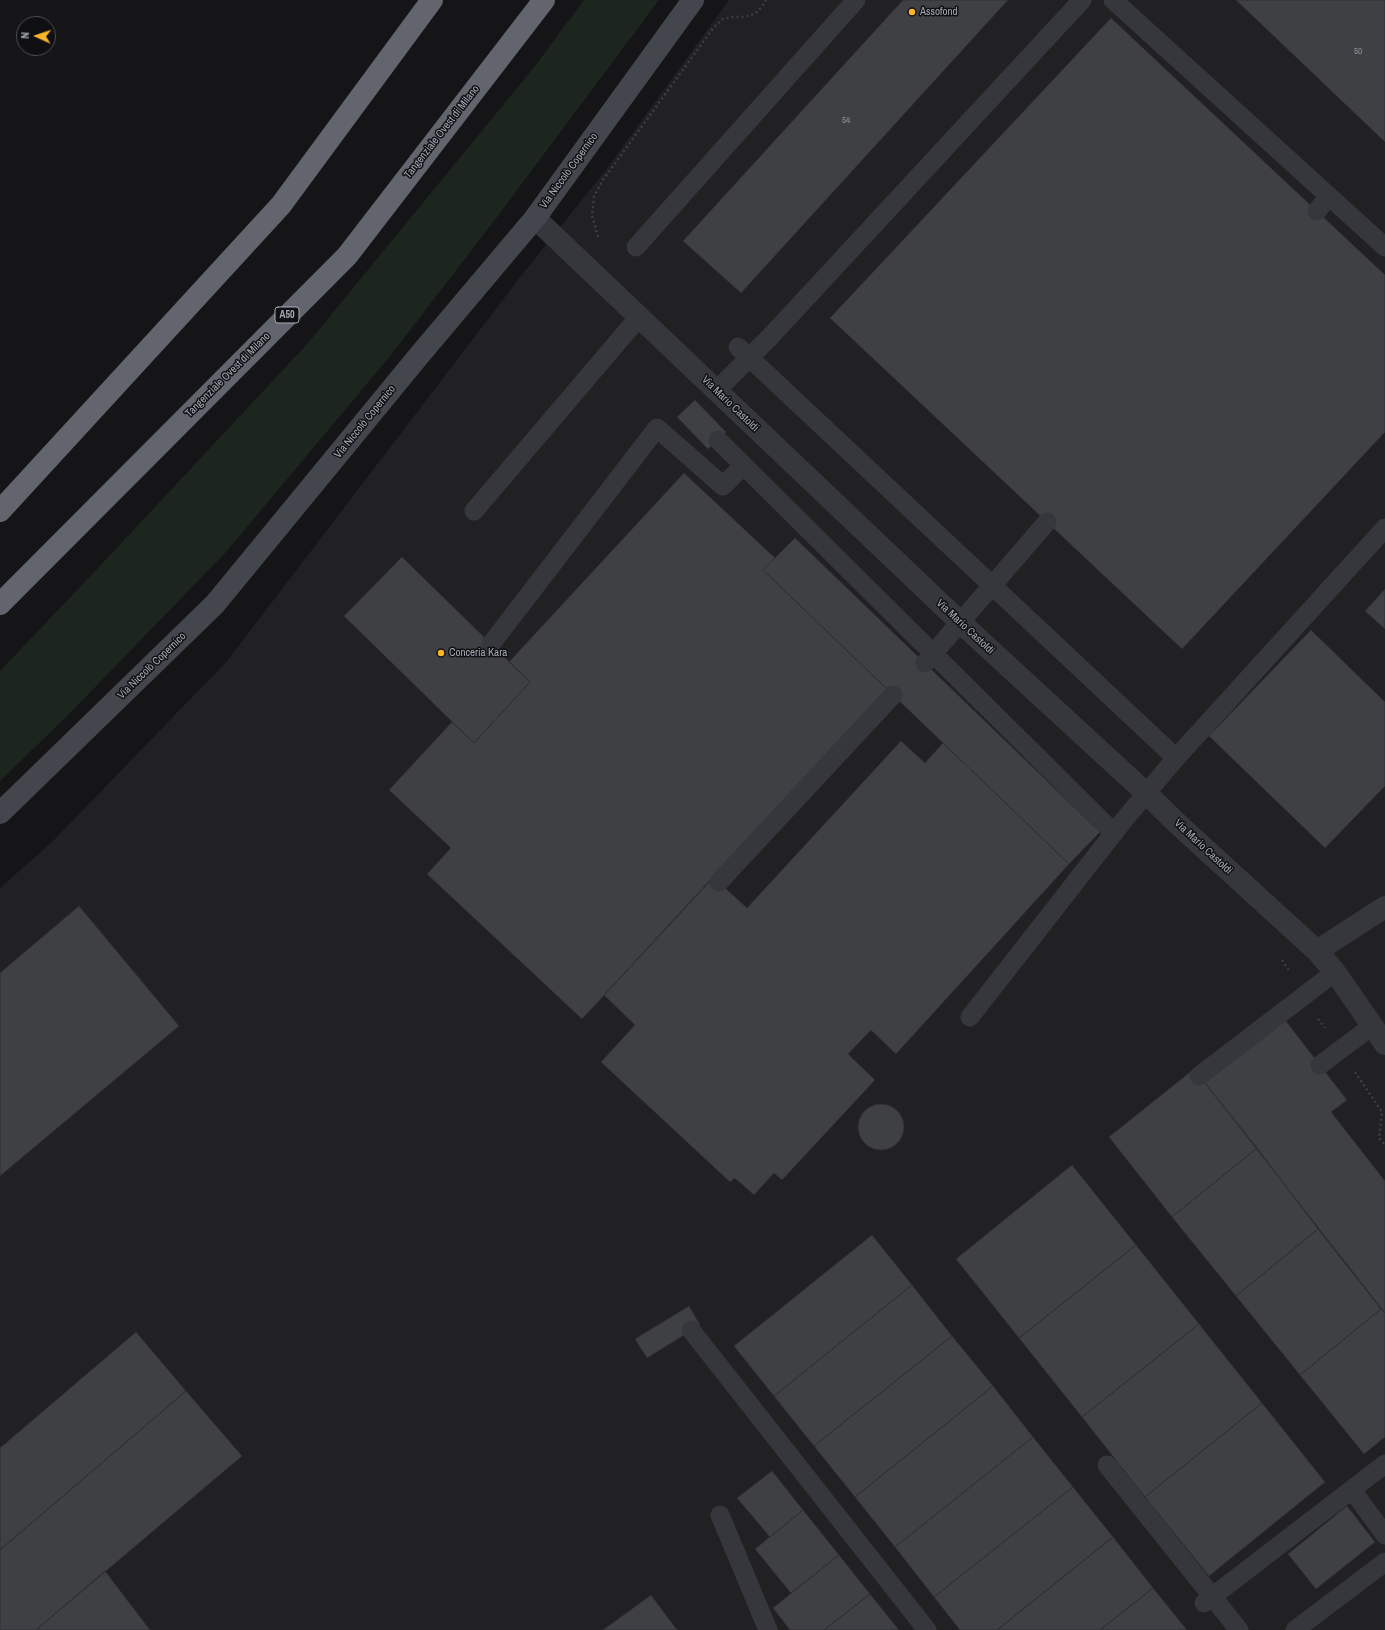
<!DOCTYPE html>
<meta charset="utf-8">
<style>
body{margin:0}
#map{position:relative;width:1385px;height:1630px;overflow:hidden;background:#151517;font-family:"Archivo Narrow",sans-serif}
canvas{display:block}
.north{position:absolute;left:16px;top:16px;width:40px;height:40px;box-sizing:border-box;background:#101012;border:1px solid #4c4e54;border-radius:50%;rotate:273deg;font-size:11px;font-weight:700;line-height:16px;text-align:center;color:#a6acb8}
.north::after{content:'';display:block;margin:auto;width:14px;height:18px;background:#fdb528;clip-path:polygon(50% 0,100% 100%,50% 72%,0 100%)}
</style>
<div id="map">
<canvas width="1385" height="1630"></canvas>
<div class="north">N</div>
</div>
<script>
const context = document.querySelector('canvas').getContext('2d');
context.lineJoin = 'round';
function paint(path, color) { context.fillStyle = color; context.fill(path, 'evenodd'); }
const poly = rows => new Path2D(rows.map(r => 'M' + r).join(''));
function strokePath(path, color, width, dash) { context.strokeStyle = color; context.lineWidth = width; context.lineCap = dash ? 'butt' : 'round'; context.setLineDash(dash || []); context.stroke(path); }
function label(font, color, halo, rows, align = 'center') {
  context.font = font + ' "Archivo Narrow",sans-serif'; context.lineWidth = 3; context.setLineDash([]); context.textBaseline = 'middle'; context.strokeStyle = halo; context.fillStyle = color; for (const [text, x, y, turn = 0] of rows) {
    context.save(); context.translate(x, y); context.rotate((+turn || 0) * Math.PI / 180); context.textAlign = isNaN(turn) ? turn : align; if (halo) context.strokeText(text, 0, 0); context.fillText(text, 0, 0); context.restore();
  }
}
paint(poly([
 [729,0,1385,0,1385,1630,0,1630,0,888,53,841,227,661,521,276,605,171]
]), '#212124');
paint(poly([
 [584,0,659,0,494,221,391,355,226,552,68,715,0,781,0,671,98,568,308,343,535,66]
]), '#1d261e');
const building = poly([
 [903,0,1008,0,741,293,683,241,903,0],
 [1236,0,1385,0,1385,142,1236,0],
 [1111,18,1385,275,1385,432,1182,649,830,318,1111,18],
 [695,400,726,432,708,449,677,417,695,400],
 [684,473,775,558,763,570,888,690,582,1019,427,874,451,848,389,790,452,722,474,743,530,682,509,662,684,473],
 [795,538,1100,832,1069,864,763,570,795,538],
 [402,557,530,682,474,743,344,616,402,557],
 [1385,589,1385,629,1365,611,1385,589],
 [1311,630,1385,702,1385,786,1325,848,1209,736,1311,630],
 [901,741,925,763,943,743,1069,864,896,1054,871,1030,848,1054,875,1080,782,1180,774,1173,754,1195,735,1178,730,1182,601,1062,635,1025,604,995,713,877,747,908,901,741],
 [79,906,179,1026,0,1176,0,973,79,906],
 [1285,1020,1347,1100,1331,1112,1385,1181,1385,1313,1205,1083,1285,1020],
 [1194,1069,1257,1148,1172,1217,1109,1137,1194,1069],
 '858 1127a23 23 0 1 1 46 0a23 23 0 1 1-46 0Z',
 [1257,1148,1318,1229,1236,1296,1172,1217,1257,1148],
 [1072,1165,1136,1245,1019,1338,956,1259,1072,1165],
 [1318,1229,1381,1309,1300,1375,1236,1296,1318,1229],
 [872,1235,912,1285,774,1396,734,1346,872,1235],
 [1136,1245,1199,1324,1082,1417,1019,1338,1136,1245],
 [912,1285,952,1336,814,1446,774,1396,912,1285],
 [689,1306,700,1325,647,1358,635,1339,689,1306],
 [1381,1309,1385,1313,1385,1437,1364,1454,1300,1375,1381,1309],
 [1199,1324,1262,1403,1145,1497,1082,1417,1199,1324],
 [136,1332,186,1391,0,1550,0,1448,136,1332],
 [952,1336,993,1386,855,1497,814,1446,952,1336],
 [993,1386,1033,1437,895,1547,855,1497,993,1386],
 [186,1391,242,1456,36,1630,0,1630,0,1550,186,1391],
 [1262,1403,1325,1482,1209,1576,1145,1497,1262,1403],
 [1033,1437,1073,1487,934,1597,895,1547,1033,1437],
 [772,1471,803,1510,770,1537,737,1498,772,1471],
 [1073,1487,1113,1537,997,1630,960,1630,934,1597,1073,1487],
 [1347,1506,1375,1542,1316,1589,1288,1554,1347,1506],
 [803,1510,839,1555,791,1593,755,1549,803,1510],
 [1113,1537,1153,1588,1100,1630,997,1630,1113,1537],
 [839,1555,870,1594,824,1630,790,1630,773,1608,839,1555],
 [105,1571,150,1630,36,1630,105,1571],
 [1153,1588,1187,1630,1100,1630,1153,1588],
 [870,1594,899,1630,824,1630,870,1594],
 [651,1595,677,1630,603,1630,651,1595]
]);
paint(building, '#3f4044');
strokePath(building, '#2f2f34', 1);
strokePath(poly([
 [598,237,592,215,594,196,603,180,714,27,723,19,733,17,744,17,754,14,761,8,766,0],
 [1282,960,1290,972],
 [1318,1019,1325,1028],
 [1355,1072,1382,1112,1379,1138,1385,1145]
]), '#3c3e44', 2.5, [2, 3]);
strokePath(poly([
 [1113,0,1385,247],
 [1317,211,1329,196],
 [636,247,856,0],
 [738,347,1176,758],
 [716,391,770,337,1082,0],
 [718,440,1114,833],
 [474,511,639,317],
 [491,644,657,428,723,486,743,466],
 [925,663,1047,522],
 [719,882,893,695],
 [970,1017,1124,820,1176,758,1385,528],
 [1320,1065,1372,1026],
 [1199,1076,1335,972],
 [691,1330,927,1630],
 [1107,1465,1239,1630],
 [1352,1490,1385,1535],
 [720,1515,768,1630],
 [1204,1603,1385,1464],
 [1295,1630,1385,1562]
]), '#36373d', 19);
strokePath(poly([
 [535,218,960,622,1147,794,1181,827,1317,951,1335,972,1385,1044],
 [1317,951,1385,907]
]), '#36373d', 22);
strokePath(poly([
 [0,813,215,604,417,358,535,218,693,0]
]), '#44464d', 22);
strokePath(poly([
 [0,511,281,205,432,0],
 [0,604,347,256,544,0]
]), '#62656e', 22);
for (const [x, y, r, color] of [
 [912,12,4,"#fdb528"],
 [441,653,4,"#fdb528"]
]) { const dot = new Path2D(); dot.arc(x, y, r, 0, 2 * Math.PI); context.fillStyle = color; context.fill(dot); strokePath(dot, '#101012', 1.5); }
label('9px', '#8c919b', null, [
 ["50",1358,52],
 ["54",846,121]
]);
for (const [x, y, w] of [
 [287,315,24]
]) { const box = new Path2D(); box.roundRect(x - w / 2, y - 8, w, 16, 3); context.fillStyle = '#101012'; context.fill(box); strokePath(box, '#a6acb8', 1); }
label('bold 10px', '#a6acb8', null, [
 ["A50",287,315]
]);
label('11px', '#a6acb8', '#101012', [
 ["Assofond",920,12],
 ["Conceria Kara",449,653]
], 'left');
label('11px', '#a6acb8', '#101012', [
 ["Tangenziale Ovest di Milano",442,132,-52],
 ["Via Niccolò Copernico",569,171,-54],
 ["Tangenziale Ovest di Milano",228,375,-45],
 ["Via Mario Castoldi",730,404,44],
 ["Via Niccolò Copernico",365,422,-51],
 ["Via Mario Castoldi",965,627,43],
 ["Via Niccolò Copernico",152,666,-44],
 ["Via Mario Castoldi",1203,847,43]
]);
</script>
